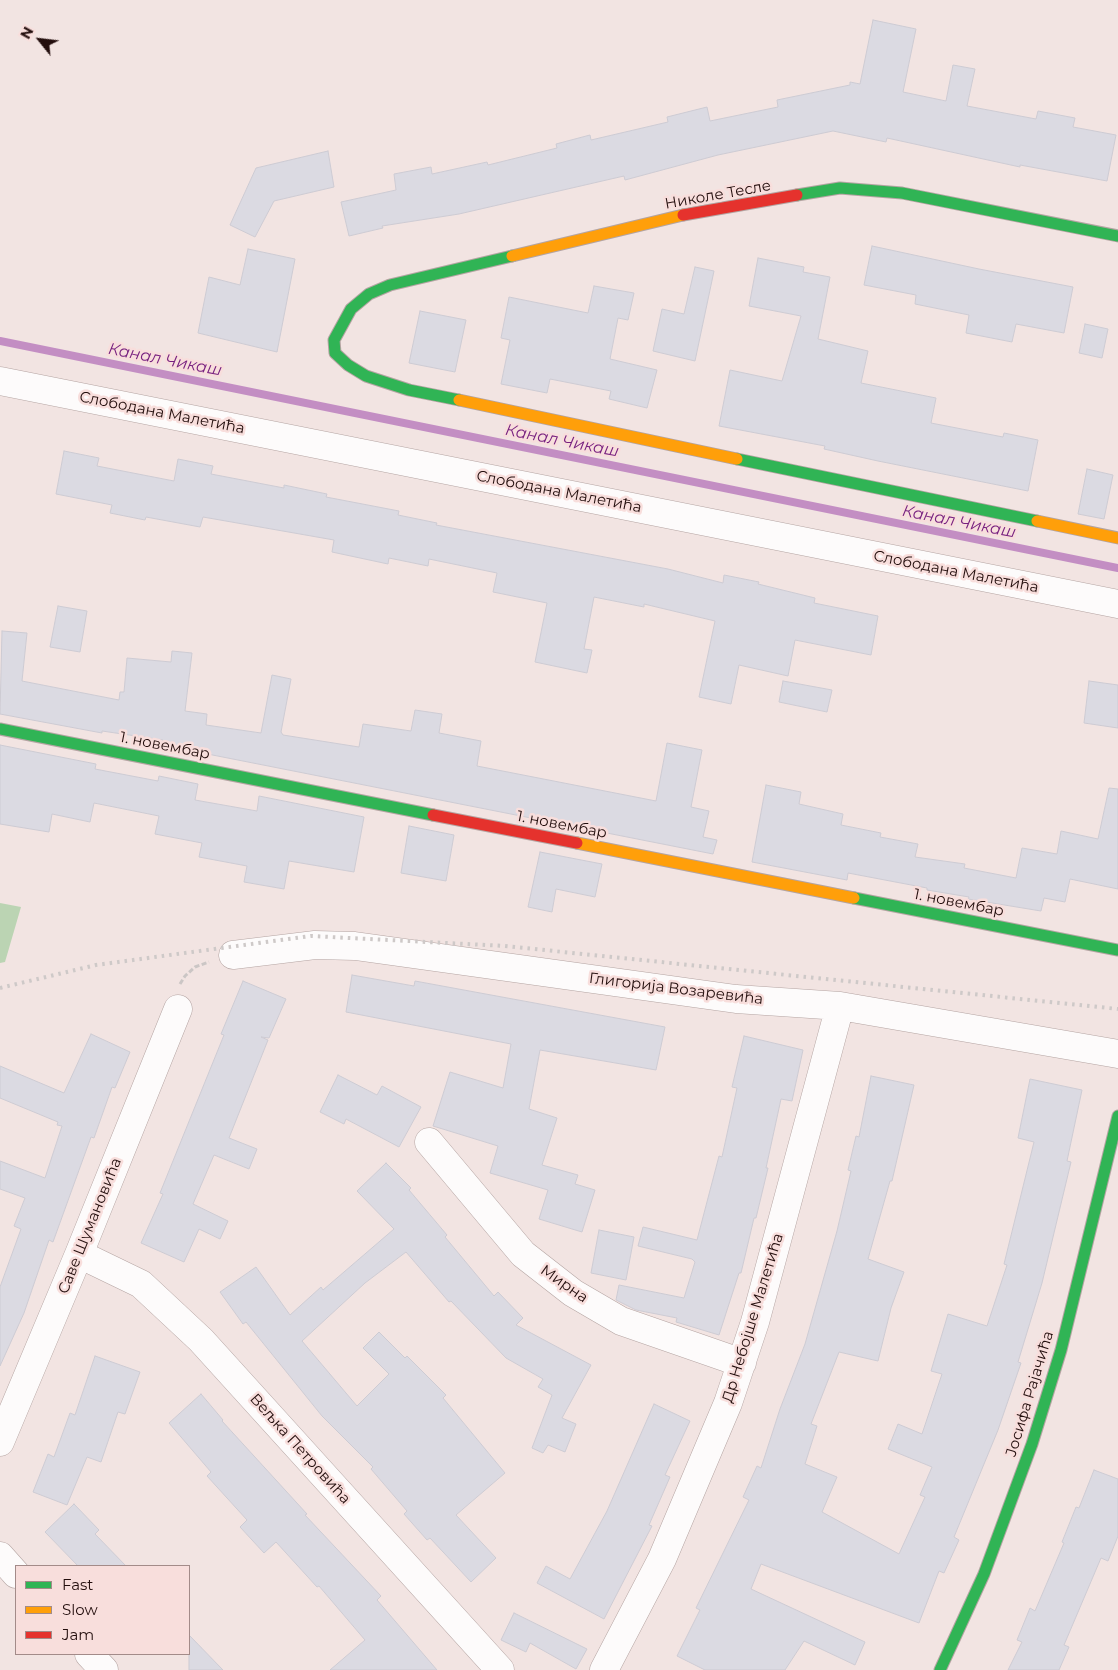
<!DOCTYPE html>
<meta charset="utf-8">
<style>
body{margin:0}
#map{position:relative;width:1118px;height:1670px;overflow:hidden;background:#f2e4e2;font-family:Montserrat,sans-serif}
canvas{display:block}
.legend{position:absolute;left:15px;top:1565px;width:175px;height:90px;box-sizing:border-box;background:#f8dedc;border:1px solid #a38b89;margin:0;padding:6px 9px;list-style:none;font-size:15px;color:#230e0d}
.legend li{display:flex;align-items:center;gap:10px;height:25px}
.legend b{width:25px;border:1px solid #a38b89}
.north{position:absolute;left:15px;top:15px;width:50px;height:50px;-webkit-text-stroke:4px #f8dedc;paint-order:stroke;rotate:299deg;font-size:14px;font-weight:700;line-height:20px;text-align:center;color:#230e0d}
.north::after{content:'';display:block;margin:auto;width:18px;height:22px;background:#230e0d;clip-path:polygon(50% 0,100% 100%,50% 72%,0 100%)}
</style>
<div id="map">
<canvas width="1118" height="1670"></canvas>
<ul class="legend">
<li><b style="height:6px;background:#30b455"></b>Fast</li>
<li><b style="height:6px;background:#ff9f0a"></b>Slow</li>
<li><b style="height:6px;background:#e5322d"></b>Jam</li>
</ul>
<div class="north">N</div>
</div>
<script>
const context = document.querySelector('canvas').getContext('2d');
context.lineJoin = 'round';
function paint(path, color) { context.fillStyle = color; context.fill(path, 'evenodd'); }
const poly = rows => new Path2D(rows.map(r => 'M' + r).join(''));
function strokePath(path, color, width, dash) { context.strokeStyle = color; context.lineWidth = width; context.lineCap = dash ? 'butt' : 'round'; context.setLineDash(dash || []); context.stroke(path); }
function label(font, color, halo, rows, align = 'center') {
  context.font = font + ' Montserrat,sans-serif'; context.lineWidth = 5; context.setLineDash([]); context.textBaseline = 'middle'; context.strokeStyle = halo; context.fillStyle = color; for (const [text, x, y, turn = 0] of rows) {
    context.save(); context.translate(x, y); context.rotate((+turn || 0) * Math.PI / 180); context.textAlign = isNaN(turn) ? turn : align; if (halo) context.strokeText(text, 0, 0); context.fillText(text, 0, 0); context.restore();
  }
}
paint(poly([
 [0,903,21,907,5,962,0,963]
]), '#bbd4b3');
strokePath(poly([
 [0,341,1118,568]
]), '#c38ec3', 8);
const building = poly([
 [873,20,916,29,903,92,946,101,953,65,975,69,967,106,1036,119,1038,111,1075,118,1073,127,1116,135,1107,181,1020,165,1020,167,887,138,886,142,833,131,718,155,625,180,624,176,459,214,382,226,383,228,349,236,341,202,396,190,394,174,431,167,432,174,487,162,488,165,557,148,556,144,590,135,591,140,668,122,667,117,707,107,710,121,778,107,777,100,850,85,850,82,860,84,873,20],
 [328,151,334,187,274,201,255,237,230,225,256,168,328,151],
 [872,246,979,269,1073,287,1064,333,1016,324,1012,342,966,333,969,315,915,304,916,295,864,285,872,246],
 [248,249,295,259,277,352,198,333,209,277,240,285,248,249],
 [758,258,804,267,803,272,830,277,818,339,868,351,861,383,936,398,931,423,1003,437,1004,433,1038,440,1028,491,878,461,824,449,825,446,719,426,730,370,782,381,801,316,749,306,758,258],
 [695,267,714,271,695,361,653,351,662,309,684,314,695,267],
 [594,286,634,293,628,320,618,318,610,359,657,370,647,408,609,399,611,391,550,379,547,393,501,384,510,340,501,338,509,297,588,313,594,286],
 [420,311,466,320,455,372,409,363,420,311],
 [1085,324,1108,329,1102,358,1079,353,1085,324],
 [64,451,99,458,97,466,174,481,178,459,213,466,211,474,284,488,284,485,327,494,326,497,399,511,398,515,437,523,436,525,668,569,723,583,724,575,759,582,758,584,815,598,814,603,878,616,871,655,795,640,788,676,739,665,731,704,699,697,715,621,644,604,644,607,594,597,584,649,592,650,587,673,535,662,547,603,493,592,497,573,429,559,428,566,389,558,388,564,332,552,334,540,203,517,200,527,146,517,145,520,110,513,112,505,56,494,64,451],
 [1087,469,1113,475,1104,519,1078,514,1087,469],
 [58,606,87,611,80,652,50,647,58,606],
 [2,631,27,633,22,681,119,700,120,692,124,692,127,658,171,662,172,651,192,653,185,711,207,714,206,725,261,733,272,675,291,679,281,732,283,735,359,747,363,724,411,731,415,710,442,714,439,733,481,741,477,766,656,801,667,743,702,750,691,807,709,811,703,837,717,840,713,854,162,745,163,740,102,731,102,733,0,714,2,631],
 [783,681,832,690,827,712,779,702,783,681],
 [1089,681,1118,685,1118,728,1084,723,1089,681],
 [0,745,96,764,95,769,158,781,159,776,198,784,195,800,257,811,259,796,364,817,354,872,289,861,284,889,244,882,247,866,199,857,202,843,155,834,159,816,94,803,90,822,52,814,49,832,0,824,0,745],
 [766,785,801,792,799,804,843,814,841,825,881,833,880,837,918,844,915,857,965,864,964,868,1016,878,1022,848,1057,854,1061,831,1098,839,1109,788,1118,789,1118,889,1070,879,1065,902,1044,898,1041,911,968,899,969,897,927,890,927,888,848,873,847,880,752,862,766,785],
 [409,826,454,835,446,881,401,873,409,826],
 [540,852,602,864,595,897,556,889,552,912,528,907,540,852],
 [352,975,414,986,415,981,665,1027,656,1070,540,1050,529,1109,557,1118,542,1165,578,1175,575,1184,595,1190,582,1232,539,1219,548,1190,490,1173,498,1146,433,1126,450,1072,503,1088,511,1044,346,1012,352,975],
 [243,981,286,999,269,1038,261,1037,268,1040,229,1138,257,1149,249,1169,214,1155,193,1204,228,1221,220,1239,199,1229,184,1262,141,1243,163,1194,160,1193,224,1035,221,1034,243,981],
 [91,1034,130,1052,115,1088,112,1087,94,1138,91,1137,53,1242,49,1240,24,1313,0,1366,0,1287,21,1229,14,1226,25,1198,0,1189,0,1161,45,1178,62,1126,57,1125,58,1122,0,1098,0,1066,64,1093,91,1034],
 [744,1036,803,1050,792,1101,781,1099,766,1168,768,1168,756,1218,754,1218,741,1273,739,1273,719,1335,676,1322,677,1318,636,1310,616,1300,619,1285,684,1298,695,1262,692,1259,638,1246,643,1227,697,1240,719,1156,722,1157,737,1088,732,1087,744,1036],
 [338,1075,377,1095,382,1086,421,1107,399,1147,346,1119,344,1124,320,1112,338,1075],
 [871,1076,914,1085,892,1181,890,1181,868,1259,904,1272,891,1308,878,1361,839,1352,811,1424,817,1426,805,1464,837,1477,822,1512,899,1554,925,1497,920,1495,932,1467,888,1449,898,1424,922,1434,942,1374,931,1371,948,1314,987,1326,1007,1265,1004,1264,1034,1142,1018,1138,1030,1079,1082,1090,1067,1161,1071,1162,1042,1283,1018,1362,1021,1363,998,1430,954,1537,959,1540,944,1573,939,1571,919,1623,761,1564,751,1589,865,1642,855,1665,804,1641,785,1670,705,1670,677,1656,700,1610,696,1608,749,1500,743,1497,757,1466,761,1468,780,1409,805,1344,837,1231,851,1171,848,1170,856,1136,859,1137,871,1076],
 [386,1163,411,1188,409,1190,447,1235,445,1237,494,1296,498,1292,523,1318,516,1325,591,1365,562,1418,576,1424,565,1452,548,1445,543,1453,532,1448,552,1395,538,1387,543,1379,506,1358,451,1301,449,1302,406,1252,365,1283,302,1341,357,1406,389,1374,363,1348,379,1332,405,1358,407,1356,446,1395,443,1398,505,1473,456,1515,496,1558,471,1582,430,1538,427,1540,404,1514,407,1511,371,1469,373,1467,322,1416,246,1322,243,1324,220,1292,256,1267,290,1315,321,1287,323,1290,394,1229,357,1191,386,1163],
 [599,1230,634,1237,626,1280,591,1273,599,1230],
 [95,1356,140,1372,125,1414,118,1412,101,1462,87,1457,67,1505,33,1492,48,1454,54,1457,70,1413,75,1415,95,1356],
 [201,1394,223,1420,222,1421,307,1514,305,1515,381,1596,377,1600,437,1670,330,1670,365,1640,319,1586,317,1587,276,1542,264,1553,240,1527,247,1520,207,1476,211,1472,169,1423,201,1394],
 [654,1404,690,1421,665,1475,670,1477,649,1525,652,1526,604,1619,537,1583,546,1566,570,1579,607,1511,654,1404],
 [1094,1470,1118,1479,1118,1536,1108,1561,1101,1558,1064,1645,1069,1647,1059,1670,1008,1670,1022,1642,1017,1640,1030,1608,1035,1611,1064,1543,1062,1542,1076,1507,1079,1508,1094,1470],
 [74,1504,99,1530,95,1534,126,1566,78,1566,45,1532,74,1504],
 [514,1613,587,1649,576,1669,530,1643,526,1652,501,1640,514,1613],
 [189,1635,223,1670,189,1670,189,1635]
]);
paint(building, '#dbdae2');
strokePath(building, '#cdcbd3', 1);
const street = poly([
 [0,381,1118,604],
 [233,955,315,945,355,946,736,999,840,1006,1118,1054],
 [429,1142,523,1254,573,1293,621,1321,742,1363],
 [79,1254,141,1284,201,1340,500,1670],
 [0,1442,79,1254,178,1009],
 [0,1556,16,1574],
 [89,1654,104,1670],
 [604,1670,662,1559,728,1403,755,1322,840,1006]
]);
const fast = poly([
 [797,195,840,188,902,193,1118,236],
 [459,400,409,390,366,376,348,365,335,353,334,340,351,309,369,294,390,285,512,256],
 [737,459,1037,521],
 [0,729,433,815],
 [854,898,1118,950],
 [940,1670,984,1574,1032,1444,1061,1350,1118,1116]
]);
const slow = poly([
 [512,256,683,215],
 [459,400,737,459],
 [1037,521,1118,538],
 [577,843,854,898]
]);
const jam = poly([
 [683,215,797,195],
 [433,815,577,843]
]);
strokePath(street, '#b4a4a2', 29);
strokePath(fast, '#b4a4a2', 13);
strokePath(slow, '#b4a4a2', 13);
strokePath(jam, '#b4a4a2', 13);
strokePath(poly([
 [180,984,185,976,195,967,209,962]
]), '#cbc6c5', 3, [5, 2.5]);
strokePath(street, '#fdfbfb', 28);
strokePath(fast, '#30b455', 11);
strokePath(slow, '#ff9f0a', 11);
strokePath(jam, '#e5322d', 11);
strokePath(poly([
 [0,988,96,965,311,936,505,946,1118,1009]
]), '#cec9c8', 4, [2.5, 5]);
label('15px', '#230e0d', '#f8dedc', [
 ["Николе Тесле",718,195,-10],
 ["Слободана Малетића",162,413,11],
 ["Слободана Малетића",559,492,11],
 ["Слободана Малетића",956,572,11],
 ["1. новембар",165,746,11],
 ["1. новембар",562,825,11],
 ["1. новембар",959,903,11],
 ["Глигорија Возаревића",676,989,7],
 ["Саве Шумановића",90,1226,-68],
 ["Мирна",564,1284,35],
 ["Др Небојше Малетића",753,1318,-73],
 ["Јосифа Рајачића",1030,1394,-73],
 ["Вељка Петровића",300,1449,48]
]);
label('italic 16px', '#77207f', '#f8dedc', [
 ["Канал Чикаш",165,360,11],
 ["Канал Чикаш",562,441,11],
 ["Канал Чикаш",959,522,11]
]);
</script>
